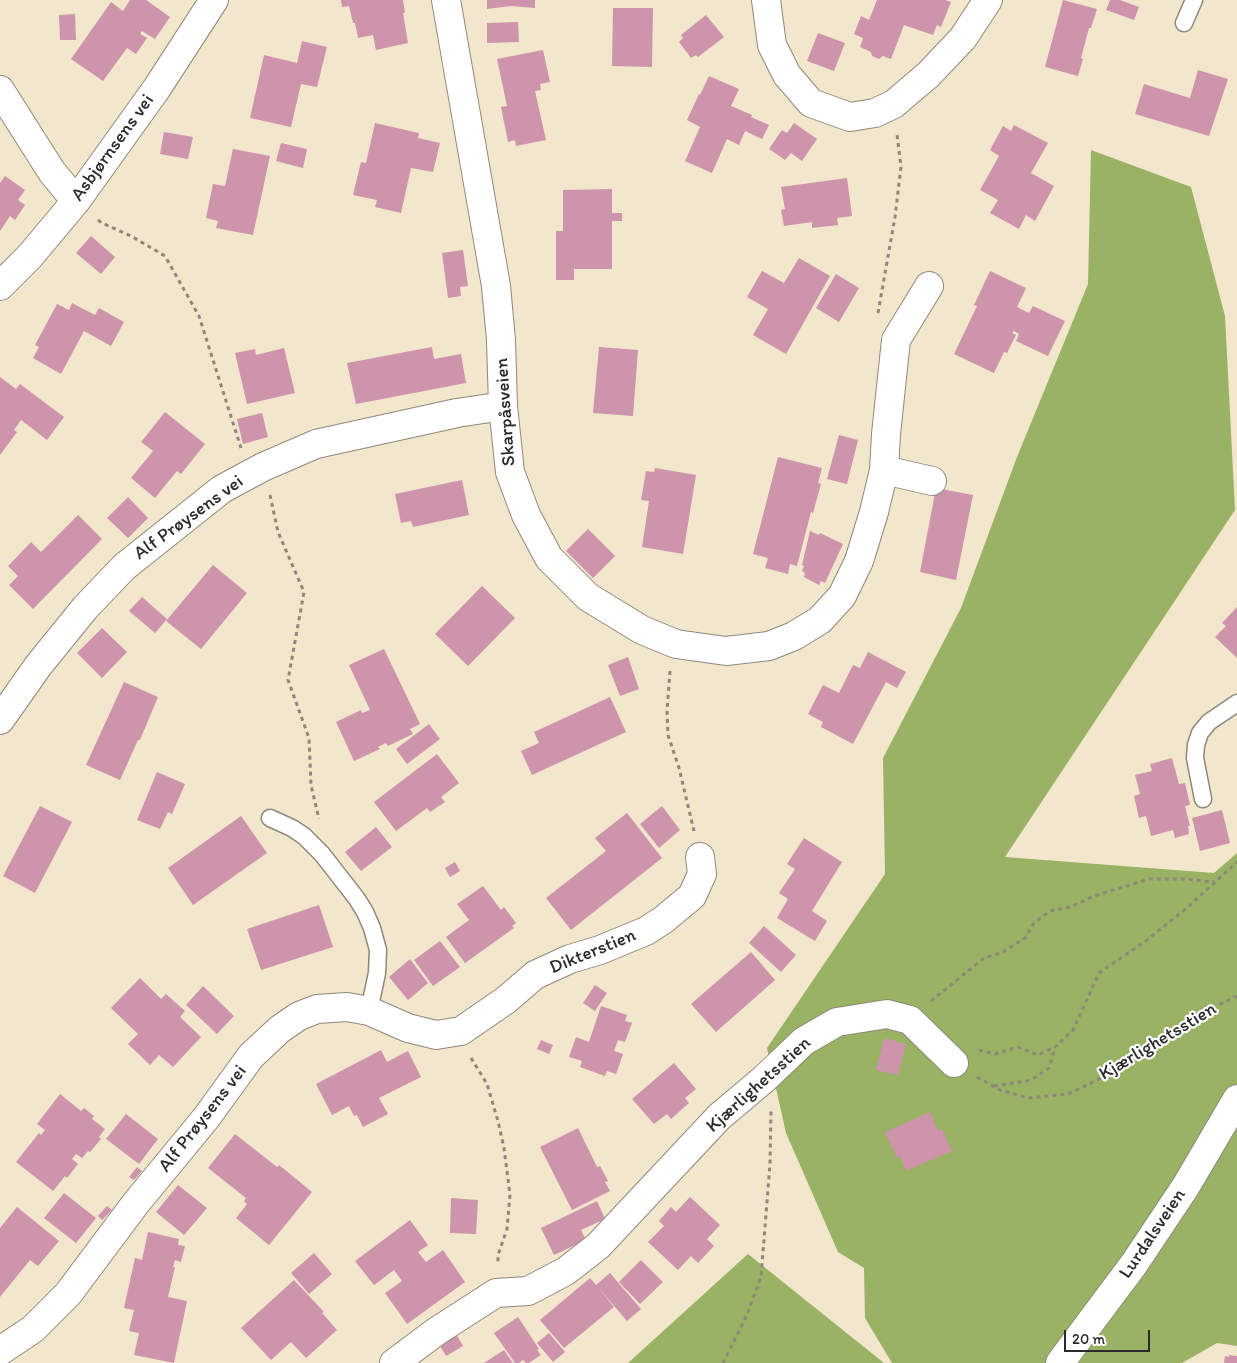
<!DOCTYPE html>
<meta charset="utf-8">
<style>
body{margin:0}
#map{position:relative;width:1237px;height:1363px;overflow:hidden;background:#f2e6cc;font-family:Itim,sans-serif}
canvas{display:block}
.scale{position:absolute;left:1064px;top:1330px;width:86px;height:22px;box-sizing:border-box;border:2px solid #2b2b2b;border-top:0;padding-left:6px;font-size:15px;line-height:18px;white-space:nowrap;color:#2b2b2b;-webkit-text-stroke:4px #fff;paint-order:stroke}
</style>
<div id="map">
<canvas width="1237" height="1363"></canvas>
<div class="scale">20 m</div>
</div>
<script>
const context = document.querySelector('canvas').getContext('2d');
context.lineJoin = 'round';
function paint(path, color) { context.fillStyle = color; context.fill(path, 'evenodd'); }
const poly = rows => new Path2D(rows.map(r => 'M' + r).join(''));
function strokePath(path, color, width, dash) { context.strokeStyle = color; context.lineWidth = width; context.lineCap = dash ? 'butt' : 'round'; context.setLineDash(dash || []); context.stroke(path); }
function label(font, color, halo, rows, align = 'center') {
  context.font = font + ' Itim,sans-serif'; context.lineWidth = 4.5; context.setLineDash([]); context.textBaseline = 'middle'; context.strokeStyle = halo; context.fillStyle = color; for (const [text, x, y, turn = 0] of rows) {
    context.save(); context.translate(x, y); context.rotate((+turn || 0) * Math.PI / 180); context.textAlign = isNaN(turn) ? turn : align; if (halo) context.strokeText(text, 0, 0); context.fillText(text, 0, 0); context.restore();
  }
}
paint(poly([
 [1091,150,1191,187,1225,316,1235,510,1005,857,1214,873,1237,853,1237,1346,1217,1343,1182,1363,892,1363,865,1318,864,1268,838,1252,786,1133,767,1048,885,874,883,758,961,608,1017,457,1088,284],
 [748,1254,884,1363,628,1363]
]), '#9ab264');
paint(poly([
 [130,0,146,0,170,17,155,39,142,31,140,34,147,38,136,54,127,48,103,81,71,59,111,2,123,11],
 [341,0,403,0,405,13,403,13,408,43,376,50,373,35,358,38,355,23,353,23,349,6,342,7],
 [487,0,535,0,535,8,511,6,487,9],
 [877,0,945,0,951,2,941,27,937,25,933,35,904,25,891,59,883,56,879,59,872,56,871,52,860,47,863,38,854,34,861,16,869,20],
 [1063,0,1097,9,1091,28,1089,28,1081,58,1083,59,1078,76,1045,67],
 [1110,0,1120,0,1139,7,1134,20,1106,10],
 [613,8,653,8,652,67,612,66],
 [75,14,76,40,60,40,59,15],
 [706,15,724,37,698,57,696,55,691,58,679,42,683,38,681,35],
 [518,22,519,42,487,43,487,23],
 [818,33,845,43,834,71,807,61],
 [302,41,327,47,317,87,301,84,291,127,250,118,264,55,297,63],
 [543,50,550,82,540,84,541,90,535,91,546,140,516,146,515,140,508,142,501,107,507,106,497,59],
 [1198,70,1228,79,1209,136,1135,114,1144,84,1190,98],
 [709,76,739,89,731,106,752,115,751,117,769,125,762,139,745,131,739,145,727,139,712,173,685,161,700,127,687,120,699,94,700,95],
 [375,123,419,133,418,138,440,143,433,172,411,168,401,213,375,207,377,200,353,195,361,162,366,163],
 [794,123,817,139,802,161,791,153,785,160,769,149,782,130,787,133],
 [1014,125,1048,143,1031,173,1054,186,1035,221,1026,215,1019,229,990,213,998,200,980,190,999,156,990,150,1003,126,1011,131],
 [164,132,193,137,188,159,160,154],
 [281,143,307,149,303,168,276,161],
 [233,149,270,156,253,235,216,228,218,221,206,218,213,184,225,186],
 [5,176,25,190,18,200,25,205,15,220,10,216,0,231,0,183],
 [847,178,852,216,837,218,838,225,812,228,812,222,784,226,781,210,785,209,781,187],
 [612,189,612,213,622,213,622,221,612,221,612,269,574,269,574,280,556,280,556,231,563,231,563,190],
 [91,236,115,257,101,274,76,253],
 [463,250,468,286,460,287,461,296,448,298,442,253],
 [799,258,830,276,786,354,753,335,768,309,747,297,762,271,784,283],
 [990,271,1026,288,1017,307,1029,313,1033,306,1065,321,1048,356,1016,341,1019,334,1014,331,1012,333,1016,335,1007,353,1004,352,994,373,954,354,977,306,974,305],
 [836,274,859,288,839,322,816,308],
 [72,303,95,315,99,308,124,322,111,346,84,331,61,374,33,358,39,347,35,345,57,304,69,310],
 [432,347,434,359,461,354,466,383,356,404,347,363],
 [599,347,638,350,633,416,593,413],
 [284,348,295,393,247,404,235,353,255,349,256,355],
 [0,377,16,389,20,384,64,417,47,440,21,420,14,430,17,432,0,455],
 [165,412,205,444,181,474,177,471,155,498,131,478,153,451,141,442],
 [262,413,268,437,243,444,237,419],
 [839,435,858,440,847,484,827,479],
 [778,457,822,468,818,483,821,484,813,513,811,512,797,566,790,564,788,574,765,568,768,558,753,554],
 [655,468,696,475,683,554,642,547,649,501,641,500,646,471,654,472],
 [462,480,469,515,413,527,411,521,401,523,395,494],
 [936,488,973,495,956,580,920,572],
 [128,497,148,518,128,538,107,518],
 [78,515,102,539,33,609,9,585,18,576,8,566,31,542,41,552],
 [588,529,615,556,593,578,566,551],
 [810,531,819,535,820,533,843,544,825,583,821,581,819,585,804,577,805,573,802,571,804,566,802,565],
 [213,565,247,593,201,649,166,621],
 [482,586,515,618,468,666,435,634],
 [142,597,167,619,155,633,129,611],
 [1237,607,1237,658,1215,637,1226,626,1222,623],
 [102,628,127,652,102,678,77,653],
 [384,649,420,724,410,729,413,734,388,746,386,743,378,747,380,749,354,761,336,722,361,710,362,713,370,710,349,665],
 [868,652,906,672,897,688,886,682,853,744,821,727,823,722,808,714,823,685,839,693,853,665,860,668],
 [628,657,639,689,620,696,608,665],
 [124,682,158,697,140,740,138,740,120,780,86,765],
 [610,697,626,732,532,775,521,751,539,743,534,732],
 [429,724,440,739,407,764,396,749],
 [437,754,459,783,441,797,445,802,430,812,427,808,396,831,374,802],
 [1172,758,1179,784,1185,783,1190,805,1185,806,1190,826,1188,826,1189,834,1175,838,1173,830,1151,836,1146,816,1139,818,1134,796,1140,794,1135,775,1152,771,1150,764],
 [157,772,185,784,172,814,168,812,160,829,137,820],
 [40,806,72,822,35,893,3,876],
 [662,806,680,830,659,848,640,824],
 [1222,810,1230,843,1200,851,1192,818],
 [627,813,662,858,571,930,546,898,606,851,595,838],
 [241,816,267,853,193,905,168,868],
 [376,827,392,847,361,871,345,852],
 [804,838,842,862,812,911,827,921,815,941,777,918,788,899,779,893,795,869,787,864],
 [455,862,460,871,450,877,445,868],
 [483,886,501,910,504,907,516,923,512,926,514,928,465,963,446,937,469,920,457,904],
 [319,905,333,947,261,970,247,929],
 [764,926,796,955,781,972,749,943],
 [440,941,460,967,433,986,414,960],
 [751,952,775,980,716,1032,691,1004],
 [410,959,428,983,408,1000,389,977],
 [140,978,161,999,166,994,185,1011,180,1017,201,1037,173,1067,159,1055,150,1065,128,1044,138,1034,111,1008],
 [595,985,607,993,595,1011,583,1003],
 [203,986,234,1016,217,1034,186,1005],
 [601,1006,627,1015,625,1021,632,1023,625,1042,618,1040,614,1051,623,1054,616,1074,607,1071,605,1076,580,1067,582,1061,569,1057,576,1037,589,1042],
 [884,1038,906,1044,898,1075,876,1070],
 [541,1040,553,1045,549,1054,537,1049],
 [381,1050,387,1062,408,1051,421,1077,379,1098,388,1114,363,1127,357,1115,354,1116,349,1106,332,1115,316,1084],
 [674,1063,696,1089,685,1098,689,1103,671,1119,667,1114,654,1124,632,1099],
 [60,1094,81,1111,84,1108,94,1116,92,1119,105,1129,99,1137,101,1139,90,1152,88,1151,82,1158,76,1154,72,1159,78,1164,67,1178,65,1176,53,1191,16,1162,39,1133,41,1135,45,1130,37,1124],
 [930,1112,938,1131,942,1129,952,1151,906,1171,900,1156,897,1158,885,1132],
 [126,1114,158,1139,139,1164,106,1139],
 [578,1128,597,1167,600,1166,608,1181,605,1182,610,1191,572,1210,540,1147],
 [235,1134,277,1167,279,1165,312,1192,269,1245,236,1218,247,1204,244,1201,246,1198,208,1168],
 [137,1167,142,1171,134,1180,129,1177],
 [178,1185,207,1208,184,1235,156,1212],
 [64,1193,96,1218,76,1243,44,1218],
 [690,1197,720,1225,707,1239,714,1246,698,1263,691,1256,678,1270,648,1242,664,1226,659,1221,671,1207,676,1212],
 [451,1198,478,1200,476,1234,450,1233],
 [597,1201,605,1219,581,1230,586,1240,554,1255,541,1228],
 [107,1206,112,1210,102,1220,98,1216],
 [17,1207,59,1241,38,1266,30,1260,0,1297,0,1228],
 [410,1220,428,1245,418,1252,426,1262,443,1250,465,1282,407,1324,385,1293,402,1281,394,1270,374,1285,355,1261],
 [148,1232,179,1239,178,1245,185,1246,181,1262,175,1260,173,1267,175,1267,168,1297,187,1301,174,1363,134,1355,139,1333,129,1331,134,1310,124,1308,135,1258,142,1260],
 [314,1253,332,1274,309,1294,291,1273],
 [641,1260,663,1282,640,1304,619,1282],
 [610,1273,641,1309,627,1321,598,1287,614,1307,564,1348,540,1320,590,1278,596,1285],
 [294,1280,324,1312,322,1313,337,1330,306,1358,291,1342,271,1360,241,1328],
 [518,1317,539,1349,537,1350,541,1355,529,1363,526,1363,523,1360,519,1363,515,1363,494,1333],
 [549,1333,565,1352,553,1362,537,1343],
 [456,1334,463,1346,446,1356,439,1344],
 [504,1350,513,1363,484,1363],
 [1229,1355,1237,1356,1237,1363,1224,1363,1225,1356,1229,1357]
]), '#cd94ac');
const service = poly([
 [1184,23,1194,0],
 [1203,799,1195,758,1196,745,1200,733,1209,722,1237,703],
 [270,818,292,828,304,836,322,854,357,899,365,912,372,928,378,950,377,973,369,1011]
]);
const minor = poly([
 [446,0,496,286,501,340,503,406,510,472,526,515,549,558,588,597,642,630,676,644,726,651,769,646,794,636,820,620,842,596,859,561,874,512,884,470,886,434,896,340,929,286],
 [766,0,772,45,787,75,811,103,850,117,875,113,894,104,909,91,928,75,963,38,988,0],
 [0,90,52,172,76,201],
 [0,286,30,256,76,201,157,88,214,0],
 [884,470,932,481],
 [0,720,38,666,85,608,124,567,222,489,263,467,316,444,457,413,503,406],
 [0,1351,33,1329,68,1294,136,1203,206,1118,251,1056,280,1029,299,1016,317,1009,347,1007,369,1011,408,1028,436,1035,461,1031,506,1000,535,975,570,959,600,950,646,931,663,920,692,896,702,874,700,857],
 [394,1363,437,1331,496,1293,528,1291,566,1271,598,1246,719,1117,764,1079,804,1041,837,1022,887,1014,910,1020,954,1063]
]);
const secondary = poly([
 [1060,1363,1134,1264,1186,1186,1237,1099]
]);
strokePath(service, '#8e887c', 19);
strokePath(minor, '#8e887c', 30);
strokePath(secondary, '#8e887c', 30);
strokePath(poly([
 [98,220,102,223,131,236,165,256,199,316,241,448],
 [878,313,895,217,901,167,897,134],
 [270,495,278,532,304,592,288,680,309,738,311,785,319,819],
 [670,671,667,711,668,735,679,768,694,831],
 [931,1001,984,958,1003,952,1025,938,1034,923,1050,911,1070,907,1094,896,1149,879,1184,879,1215,882],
 [979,1050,995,1054,1018,1047,1038,1055,1055,1047,1073,1030,1099,973,1147,940,1188,907,1237,862],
 [471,1058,487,1084,498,1121,504,1148,510,1195,507,1229,498,1255,498,1265],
 [977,1077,1000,1090,1028,1098,1068,1094,1112,1073,1152,1043,1202,1013,1237,996],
 [994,1086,1031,1080,1049,1068,1055,1048],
 [723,1363,746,1317,761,1277,770,1164,771,1111]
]), '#8e887c', 3, [4, 4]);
strokePath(service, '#fff', 16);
strokePath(minor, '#fff', 28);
strokePath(secondary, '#fff', 28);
label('19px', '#2b2b2b', '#fff', [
 ["Asbjørnsens vei",113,148,-54],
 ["Skarpåsveien",506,412,-94],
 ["Alf Prøysens vei",189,518,-36],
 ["Dikterstien",593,952,-22],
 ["Kjærlighetsstien",1158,1042,-31],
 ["Kjærlighetsstien",759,1085,-42],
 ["Alf Prøysens vei",203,1119,-52],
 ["Lurdalsveien",1153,1234,-56]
]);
</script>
